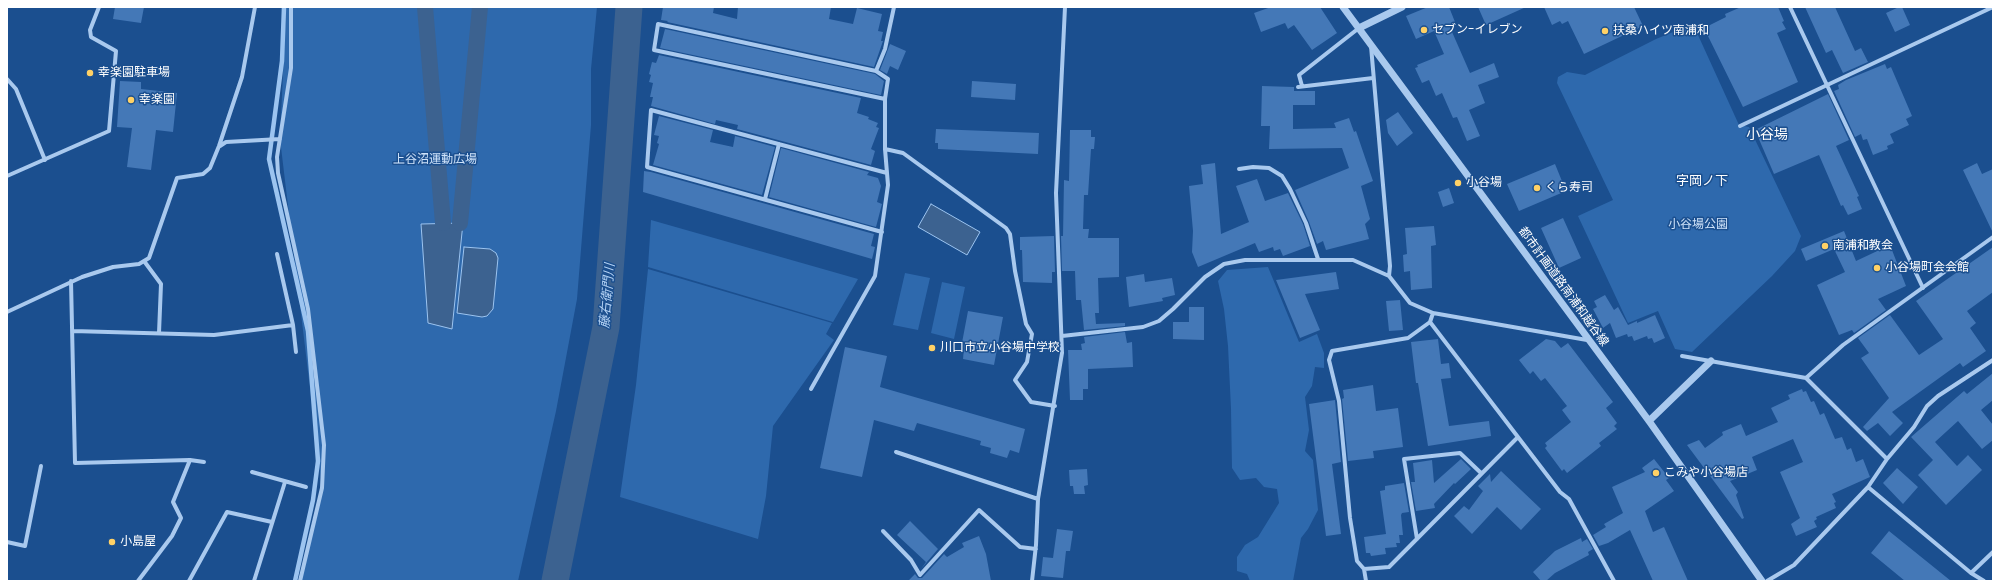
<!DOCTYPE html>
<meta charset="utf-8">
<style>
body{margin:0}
#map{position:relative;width:2000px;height:588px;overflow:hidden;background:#1b4f8f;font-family:Poppins,sans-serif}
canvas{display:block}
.frame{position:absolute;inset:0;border:8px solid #fff;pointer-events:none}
</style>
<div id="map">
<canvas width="2000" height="588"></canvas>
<div class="frame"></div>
</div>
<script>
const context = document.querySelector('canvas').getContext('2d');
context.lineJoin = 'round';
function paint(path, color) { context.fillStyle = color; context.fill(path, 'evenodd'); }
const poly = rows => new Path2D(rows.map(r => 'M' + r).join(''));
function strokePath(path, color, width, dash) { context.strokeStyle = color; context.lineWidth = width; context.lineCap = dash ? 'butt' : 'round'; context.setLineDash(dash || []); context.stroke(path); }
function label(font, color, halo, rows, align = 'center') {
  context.font = font + ' Poppins,"Noto Sans JP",sans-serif'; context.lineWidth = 3; context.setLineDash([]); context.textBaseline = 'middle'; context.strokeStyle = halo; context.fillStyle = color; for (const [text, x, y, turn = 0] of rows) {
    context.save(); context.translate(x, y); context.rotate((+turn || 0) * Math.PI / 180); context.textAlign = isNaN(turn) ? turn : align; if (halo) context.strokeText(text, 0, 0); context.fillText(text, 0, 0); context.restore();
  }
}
paint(poly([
 [286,7,597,7,591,69,591,125,577,299,556,411,518,581,301,581,322,488,280,139],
 [1693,24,1739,125,1749,127,1801,236,1795,251,1772,276,1692,352,1675,349,1658,311,1628,323,1578,216,1613,200,1557,83,1558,77,1567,72,1585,75,1656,39],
 [651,220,858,279,833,322,648,267],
 [1268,267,1299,342,1317,334,1324,353,1324,368,1315,367,1312,386,1305,397,1309,430,1305,451,1313,460,1318,510,1308,529,1301,538,1293,581,1250,581,1247,574,1237,571,1237,557,1245,545,1258,537,1279,503,1277,489,1264,487,1256,478,1240,480,1232,468,1231,409,1228,346,1224,309,1218,281,1227,270],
 [648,269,832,323,826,334,834,340,773,426,766,496,758,539,620,497,636,385],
 [905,273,930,278,918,330,893,325],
 [942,282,965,287,954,339,931,333]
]), '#2e69ad');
const water = poly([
 [931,204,980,232,967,255,918,227,931,204],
 [463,223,452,329,428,323,421,224,463,223],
 [464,247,490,249,496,253,498,258,493,309,487,316,482,317,457,313,464,247]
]);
paint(water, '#3c6290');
strokePath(water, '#9cc4f0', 1);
strokePath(poly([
 [284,7,282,61,269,159,308,331,318,461,313,500,295,581]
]), '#9cc4f0', 4.5);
strokePath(poly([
 [425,7,443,223],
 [460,223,480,7]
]), '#3c6290', 16);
strokePath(poly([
 [555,581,606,327,629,7]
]), '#3c6290', 27);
paint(poly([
 [115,7,144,7,141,23,113,19],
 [663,7,714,7,713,13,737,19,738,7,831,7,829,19,853,24,857,8,882,14,878,31,883,32,881,41,883,41,874,67,667,22,668,21,661,20],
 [1271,7,1320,7,1337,33,1312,50,1294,25,1288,29,1285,23,1261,32,1254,13],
 [1428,7,1449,7,1455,22,1449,25,1470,73,1494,63,1499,77,1478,85,1485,103,1469,110,1480,136,1467,141,1457,117,1453,118,1442,93,1436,96,1429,80,1422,83,1415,68,1418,67,1417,65,1444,54,1434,31,1416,39,1406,16],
 [1478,7,1526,7,1486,25],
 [1544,7,1634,7,1643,26,1584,54,1568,21,1562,24,1560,21,1552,25],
 [1741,7,1778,7,1784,21,1782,22,1786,29,1777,33,1798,82,1743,107,1704,28,1726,17,1725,14],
 [1805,7,1835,7,1855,51,1861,48,1868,62,1843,73,1832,50,1826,53],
 [1899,7,1902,7,1910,25,1895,32,1886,13],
 [665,29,875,74,884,81,881,95,660,48],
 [890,44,906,51,898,70,890,66,887,74,880,70],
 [659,55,861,98,857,113,869,117,868,119,878,123,876,127,879,128,871,149,875,151,871,165,737,129,738,125,716,120,715,124,651,106,653,97,650,97,653,83,649,82,651,75,649,74,652,62,656,63],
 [1885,64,1887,69,1891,67,1912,116,1906,119,1909,125,1890,134,1894,143,1887,146,1888,149,1873,155,1867,139,1863,140,1861,134,1855,137,1834,91,1839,89,1838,85,1846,80],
 [120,81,141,82,141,89,177,93,173,132,156,130,151,170,127,167,132,128,117,127],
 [972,81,1016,84,1015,100,971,97],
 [1262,86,1294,87,1294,91,1315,91,1315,105,1293,105,1293,129,1336,128,1334,123,1349,118,1354,132,1356,131,1373,181,1361,186,1370,219,1365,224,1369,239,1326,250,1323,241,1317,244,1309,222,1295,190,1349,168,1342,148,1269,149,1270,126,1261,126],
 [1828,94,1849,140,1836,146,1859,196,1857,197,1862,209,1848,215,1843,205,1841,206,1819,155,1774,174,1755,130],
 [1398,112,1413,133,1397,146,1388,133,1386,120],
 [659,116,713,130,710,142,733,147,735,136,775,147,762,195,653,165,659,144,657,143,659,136,654,135],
 [936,129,1039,133,1038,154,938,149,938,143,935,143],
 [1070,130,1091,130,1091,137,1095,137,1094,149,1091,149,1088,195,1084,195,1083,229,1089,229,1088,238,1119,238,1119,277,1098,278,1099,313,1095,313,1096,324,1125,323,1125,326,1084,330,1081,300,1076,300,1075,271,1062,271,1061,236,1063,236,1064,180,1069,181],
 [781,148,869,172,867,175,878,178,881,186,877,202,882,204,876,227,769,197],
 [1215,163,1221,234,1249,222,1236,186,1257,179,1265,201,1288,193,1303,224,1310,246,1283,256,1280,249,1274,251,1273,247,1259,252,1255,243,1198,267,1192,252,1193,231,1189,186,1203,184,1201,165],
 [1977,163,1982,174,1993,169,1993,233,1963,170],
 [1555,164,1566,191,1519,211,1507,184],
 [644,171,651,172,874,234,871,246,875,247,872,259,643,192],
 [1449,188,1454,203,1443,207,1438,192],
 [1563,218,1581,258,1559,268,1541,228],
 [1434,226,1436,245,1431,246,1432,288,1411,290,1410,271,1404,272,1403,255,1407,254,1405,228],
 [1844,231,1856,261,1890,245,1906,286,1878,299,1886,310,1854,333,1852,330,1839,335,1817,285,1845,272,1834,249,1806,261,1801,249],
 [1054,236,1055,272,1052,272,1052,283,1023,282,1022,250,1020,250,1020,237],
 [1993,247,1993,292,1967,311,1976,323,1970,328,1986,351,1963,367,1960,363,1892,412,1903,423,1890,436,1878,423,1867,431,1863,427,1889,398,1861,358,1869,353,1858,338,1890,315,1919,355,1943,339,1916,301],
 [1336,272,1339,289,1305,294,1320,330,1300,338,1276,280],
 [1144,274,1145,282,1172,278,1175,295,1162,298,1163,301,1129,307,1126,277],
 [1605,295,1614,310,1618,307,1628,325,1637,321,1637,323,1655,315,1665,338,1654,343,1652,338,1648,339,1647,336,1634,341,1632,336,1628,337,1627,334,1616,338,1610,323,1603,328,1593,309,1597,307,1594,301],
 [1400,300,1403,330,1389,331,1386,301],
 [1189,307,1204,307,1204,340,1173,339,1173,322,1189,322],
 [968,311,1003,317,994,365,963,359,964,348,961,348],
 [1125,332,1127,343,1132,342,1133,367,1088,369,1088,389,1083,389,1083,400,1070,400,1068,350,1082,350,1081,344,1085,343,1084,337],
 [1438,339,1441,364,1449,363,1451,378,1441,379,1449,426,1489,421,1491,436,1428,446,1418,383,1416,383,1411,342],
 [1546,339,1555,341,1561,348,1568,343,1613,402,1606,408,1617,423,1614,426,1617,429,1599,443,1601,446,1567,473,1564,469,1562,471,1545,448,1547,446,1545,443,1571,422,1562,410,1567,406,1545,378,1541,381,1533,371,1530,374,1519,360],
 [845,347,887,356,880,387,1025,429,1019,453,1010,450,1007,458,990,453,991,448,980,445,981,441,917,423,914,431,874,420,862,477,820,468],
 [1993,373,1993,400,1981,410,1993,425,1993,440,1982,449,1958,421,1935,442,1957,466,1968,455,1982,470,1946,505,1918,475,1933,460,1911,437,1964,391,1967,394],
 [1373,385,1376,411,1398,408,1403,447,1373,451,1374,458,1348,461,1342,399,1344,398,1343,390],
 [1802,389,1803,392,1806,391,1811,402,1814,401,1820,415,1824,413,1835,439,1842,437,1847,450,1851,448,1856,462,1863,459,1870,477,1832,494,1836,502,1834,503,1836,508,1816,517,1817,519,1814,521,1817,527,1796,536,1791,524,1800,518,1780,472,1803,462,1793,439,1752,457,1757,470,1730,481,1738,492,1736,495,1744,518,1742,519,1687,445,1699,440,1705,448,1723,435,1722,432,1741,424,1746,436,1778,422,1771,408,1790,399,1788,395],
 [1335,400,1341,462,1332,464,1341,534,1326,536,1309,404],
 [1461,459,1471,469,1455,484,1454,483,1434,504,1435,508,1416,511,1411,482,1415,482,1413,463,1432,460,1434,483],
 [1654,459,1669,478,1666,480,1674,491,1645,511,1653,532,1664,527,1688,581,1653,581,1630,530,1608,543,1599,546,1593,535,1606,527,1604,524,1623,513,1612,487,1645,472,1642,468],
 [1897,468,1918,487,1903,504,1883,483],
 [1087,469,1088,485,1084,486,1085,494,1074,494,1073,486,1070,486,1069,470],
 [1501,471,1541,509,1521,530,1497,507,1472,534,1454,516,1464,506,1469,510,1483,491,1478,486,1490,474,1491,482],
 [1404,483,1409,512,1402,513,1401,515,1403,535,1399,535,1400,543,1396,543,1397,547,1385,548,1386,554,1371,556,1370,553,1366,553,1364,537,1386,534,1380,491,1385,490,1385,486],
 [910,521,938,549,921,569,926,562,897,535],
 [1057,529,1073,531,1070,551,1066,551,1063,578,1041,576,1043,557,1053,558],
 [1889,531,1951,581,1905,581,1871,553],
 [979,536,986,554,991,581,908,581,915,574,918,578,922,578,944,554,947,557,964,547,962,543],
 [1581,538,1582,542,1587,539,1593,549,1588,552,1589,555,1555,573,1546,581,1541,581,1533,572,1555,551]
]), '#4478b7');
strokePath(poly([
 [291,7,291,68,277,157,278,173,308,309,324,445,322,488,300,581],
 [1790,7,1923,288],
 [1371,46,1390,266,1389,276,1410,303,1433,313,1587,340],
 [876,71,658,24,654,50,885,99],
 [7,79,16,89,45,160],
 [1302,86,1299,75,1359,28],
 [1298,87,1373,78],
 [1740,126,1993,7],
 [220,146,226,142,280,139],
 [885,149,903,153,1006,228,1010,234,1015,271,1026,324,1032,334,1027,362,1015,380,1031,402,1055,406],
 [1239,169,1253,167,1269,168,1282,176,1290,189,1306,223,1318,259],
 [7,176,109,131,116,51,91,37,90,30,99,7],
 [765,199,779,144],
 [882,232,647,167,651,110,887,173],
 [277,254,293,325,296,352],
 [144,261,161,284,159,333],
 [71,281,75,463,190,460,204,462],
 [7,312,82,277,113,267,139,264,149,258,177,178,203,174,210,168,219,146,242,77,255,7],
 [1430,322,1560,492,1569,499,1614,581],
 [73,331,214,335,293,325],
 [1062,336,1143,327,1159,321,1173,309,1205,277,1224,264,1245,260,1353,260,1389,276],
 [1682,356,1806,378,1887,459,1868,487,1971,573,1984,581],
 [1806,378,1843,345,1993,237],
 [811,389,875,276,888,185,885,149,885,99,888,79,876,71,885,49,894,7],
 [896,452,1038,499],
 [1887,459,1914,427,1927,406,1938,396,1993,360],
 [252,472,306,487],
 [883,531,911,560,920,575,979,510,1020,547,1036,549],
 [1417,539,1404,459,1460,453,1481,473],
 [7,542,25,546,41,466],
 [1364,569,1389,567,1518,437],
 [1971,573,1993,552],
 [138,581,172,536,181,518,173,502,190,460],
 [189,581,227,512,272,522],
 [254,581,285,482],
 [1032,581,1036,545,1038,499,1062,353,1056,193,1065,7],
 [1366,581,1364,569,1357,561,1350,518,1339,401,1329,360,1332,351,1408,338,1430,322,1433,313],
 [1767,581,1794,565,1868,487]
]), '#a9c9ee', 4);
strokePath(poly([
 [1343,7,1649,421,1762,581],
 [1359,28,1402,7],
 [1649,421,1711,361]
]), '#a9c9ee', 7);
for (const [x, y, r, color] of [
 [1424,30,4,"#ffd166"],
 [1605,31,4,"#ffd166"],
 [90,73,4,"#ffd166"],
 [131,100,4,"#ffd166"],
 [1458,183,4,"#ffd166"],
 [1537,188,4,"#ffd166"],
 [1825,246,4,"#ffd166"],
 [1877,268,4,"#ffd166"],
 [932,348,4,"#ffd166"],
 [1656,473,4,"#ffd166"],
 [112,542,4,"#ffd166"]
]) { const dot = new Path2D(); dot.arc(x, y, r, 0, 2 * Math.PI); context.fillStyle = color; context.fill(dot); strokePath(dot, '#1b4f8f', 1.5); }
label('12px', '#fff', '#1b4f8f', [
 ["セブン-イレブン",1432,30],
 ["扶桑ハイツ南浦和",1613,31],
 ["幸楽園駐車場",98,73],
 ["幸楽園",139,100],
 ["小谷場",1466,183],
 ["くら寿司",1545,188],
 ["南浦和教会",1833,246],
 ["小谷場町会会館",1885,268],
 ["川口市立小谷場中学校",940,348],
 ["こみや小谷場店",1664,473],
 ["小島屋",120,542]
], 'left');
label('12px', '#cfe3fa', '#1b4f8f', [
 ["上谷沼運動広場",435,160],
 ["小谷場公園",1698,225]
]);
label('12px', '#fff', '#1b4f8f', [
 ["都市計画道路南浦和越谷線",1563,287,54]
]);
label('13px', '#fff', '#1b4f8f', [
 ["字岡ノ下",1702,182]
]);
label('italic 13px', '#b5d3f5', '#1b4f8f', [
 ["藤右衛門川",608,296,-85]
]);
label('14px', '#fff', '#1b4f8f', [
 ["小谷場",1767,135]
]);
</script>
